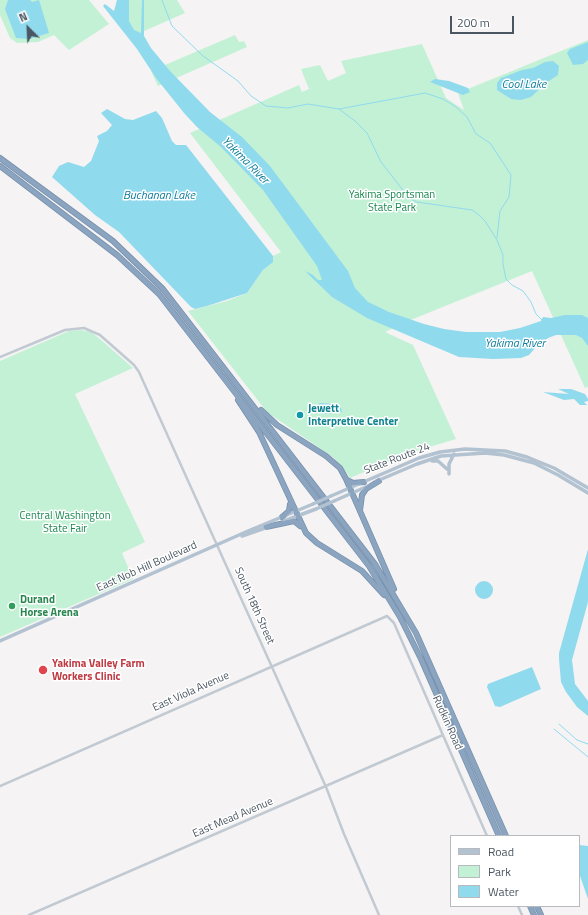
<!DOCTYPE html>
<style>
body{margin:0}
#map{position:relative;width:588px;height:915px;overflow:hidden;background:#f5f3f3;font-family:"Titillium Web",sans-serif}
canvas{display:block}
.legend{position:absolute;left:450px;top:835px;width:130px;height:72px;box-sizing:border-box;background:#fff;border:1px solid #b7bbc0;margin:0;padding:5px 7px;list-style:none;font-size:12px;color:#4a5661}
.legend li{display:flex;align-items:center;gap:8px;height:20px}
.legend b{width:20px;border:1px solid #b7bbc0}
.north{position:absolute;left:8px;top:8px;width:40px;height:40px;-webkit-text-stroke:3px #fff;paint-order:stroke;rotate:336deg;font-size:11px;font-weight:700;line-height:16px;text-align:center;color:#4a5661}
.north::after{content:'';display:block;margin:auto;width:14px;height:18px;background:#4a5661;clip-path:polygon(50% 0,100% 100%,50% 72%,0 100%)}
.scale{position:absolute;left:450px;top:16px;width:64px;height:18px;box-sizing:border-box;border:2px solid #4a5661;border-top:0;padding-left:5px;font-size:12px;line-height:14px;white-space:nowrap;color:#4a5661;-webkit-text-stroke:3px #fff;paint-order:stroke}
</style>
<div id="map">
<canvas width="588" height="915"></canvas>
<ul class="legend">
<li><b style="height:5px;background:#b3c2d1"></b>Road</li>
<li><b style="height:11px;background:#c3f1d5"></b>Park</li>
<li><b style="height:11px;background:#90daee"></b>Water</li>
</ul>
<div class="north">N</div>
<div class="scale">200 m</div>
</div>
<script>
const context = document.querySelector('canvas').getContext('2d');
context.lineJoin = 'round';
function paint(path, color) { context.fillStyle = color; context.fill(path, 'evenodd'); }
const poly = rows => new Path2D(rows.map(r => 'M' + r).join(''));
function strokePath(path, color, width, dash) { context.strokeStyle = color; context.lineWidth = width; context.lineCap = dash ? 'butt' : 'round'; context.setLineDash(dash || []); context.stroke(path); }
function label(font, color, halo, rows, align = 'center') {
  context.font = font + ' "Titillium Web",sans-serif'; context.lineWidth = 3; context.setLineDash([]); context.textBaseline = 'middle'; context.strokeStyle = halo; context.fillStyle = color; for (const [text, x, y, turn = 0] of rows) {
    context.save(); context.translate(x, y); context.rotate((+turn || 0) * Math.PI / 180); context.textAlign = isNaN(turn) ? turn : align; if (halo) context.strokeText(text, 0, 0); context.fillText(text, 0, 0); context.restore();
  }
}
paint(poly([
 [0,0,89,0,109,24,69,50,54,35,38,42,17,43,10,38,0,15],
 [123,0,177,0,185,13,135,35,120,1],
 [235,35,239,42,244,41,247,47,158,86,151,71],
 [588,40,588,387,585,388,532,271,413,319,385,332,413,345,456,439,406,454,350,478,344,469,334,458,267,412,188,311,227,301,247,293,263,270,272,262,273,256,281,252,190,133,299,85,302,92,309,89,301,69,320,65,328,81,346,73,341,61,422,44,446,98,464,110,458,93],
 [81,330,91,332,100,339,133,368,75,394,145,542,122,553,133,579,0,637,0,361,69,331]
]), '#c3f1d5');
paint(poly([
 [8,0,30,0,32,2,39,0,49,33,29,39,16,38,5,9],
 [117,0,129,0,129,21,134,30,141,33,142,0,144,0,144,36,151,48,170,71,210,112,242,137,270,166,348,271,355,288,368,302,389,312,424,324,444,329,466,332,500,332,520,328,541,321,543,317,551,318,565,315,582,315,588,318,588,346,582,338,576,335,556,335,548,338,544,342,537,346,529,355,521,358,493,359,459,357,367,318,332,297,305,271,313,275,318,280,322,280,317,266,263,190,221,147,197,127,184,113,156,78,137,49,103,6,105,4,114,11],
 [588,42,588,60,583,64,573,65,567,53,570,49],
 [553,61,559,66,558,75,546,83,531,97,521,100,511,99,497,90,497,83,501,78,522,70,533,68,545,62],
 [435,79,449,81,468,88,470,92,463,95,430,82],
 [107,109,125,119,133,120,156,111,162,118,172,141,176,145,186,145,273,256,273,262,263,270,247,293,207,306,195,309,191,307,119,232,95,215,52,177,59,166,68,162,84,167,91,161,99,141,97,136,107,131,112,125,101,113],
 [558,389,571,389,585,394,588,399,588,401,584,402,587,405,580,405,574,399,564,400,543,392,569,394],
 [320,403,335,404,341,408,342,412,324,414,318,413,314,407],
 [588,549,588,602,572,660,575,684,588,701,588,716,577,707,566,692,561,682,559,659,559,653],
 '475 590a9 9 0 1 1 18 0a9 9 0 1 1-18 0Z',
 [532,667,541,689,500,707,495,706,487,687,488,684],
 [579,845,588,846,588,899,579,873]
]), '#90daee');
strokePath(poly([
 [162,0,172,26,203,56,238,81,251,96,266,106,288,108,308,104,339,109,355,121,367,133,381,162,409,198,417,202,472,210,479,215,485,221,497,240,503,255,503,264,506,279,512,285,523,291,531,302,536,314,542,320],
 [339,109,425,93,443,99,456,107,467,117,476,134,490,143,511,175,509,197,500,211,497,238],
 [559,724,577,740,588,744],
 [554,729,588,757]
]), '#90daee', 1);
const motorway = poly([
 [0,158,113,241,163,289,375,564,416,633,506,836],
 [0,166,117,255,159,294,369,566,400,617,421,659,499,836],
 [238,400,259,432,306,533,317,543,362,571,384,595],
 [261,410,277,425,326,456,340,468,346,479,394,589],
 [347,480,353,483,364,482],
 [360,510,362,495,366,489,379,481],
 [282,517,289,511,290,504],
 [266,527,294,521,300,526],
 [530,906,534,915],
 [537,906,541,915]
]);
strokePath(motorway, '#7690ad', 6);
strokePath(poly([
 [0,357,65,330,84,328,100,335,134,365,139,372,326,787,344,834,379,915],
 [0,786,387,616,394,623,487,836],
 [518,906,522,915],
 [29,915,443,735]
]), '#c1cad2', 2.5);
strokePath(poly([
 [432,461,438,461,447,469],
 [449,474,449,464,454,454],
 [377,481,417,464,441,456,485,453,504,455,534,463,558,475,588,493],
 [331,496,419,458,440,452,465,449,505,451,527,457,554,468,588,488],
 [334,501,368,486],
 [284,521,316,509],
 [242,536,268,527],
 [0,641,248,531,313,504]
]), '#b3c2d1', 3.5);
strokePath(motorway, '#8ba5c1', 4.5);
strokePath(poly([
 [313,504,331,496],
 [316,509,334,501]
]), '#b3c2d1', 3.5);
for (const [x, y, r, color] of [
 [300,415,4,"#0f9aa8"],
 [12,606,4,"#2e9e5b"],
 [43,670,5,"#e0444e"]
]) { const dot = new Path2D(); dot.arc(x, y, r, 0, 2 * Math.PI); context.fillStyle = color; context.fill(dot); strokePath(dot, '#fff', 1.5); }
label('11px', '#17864f', '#fff', [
 ["Yakima Sportsman",392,195],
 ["State Park",392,208],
 ["Central Washington",65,516],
 ["State Fair",65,529]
]);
label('bold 11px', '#0d838f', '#fff', [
 ["Jewett",308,409],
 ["Interpretive Center",308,422]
], 'left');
label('11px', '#4a5661', '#fff', [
 ["State Route 24",397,459,-21],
 ["East Nob Hill Boulevard",147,567,-24],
 ["South 18th Street",254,606,66],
 ["East Viola Avenue",191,692,-24],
 ["Rudkin Road",447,723,66],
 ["East Mead Avenue",233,818,-23]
]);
label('bold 11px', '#27864d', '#fff', [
 ["Durand",20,600],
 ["Horse Arena",20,613]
], 'left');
label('bold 11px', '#be3a42', '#fff', [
 ["Yakima Valley Farm",52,664],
 ["Workers Clinic",52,677]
], 'left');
label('italic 12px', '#0c7c9b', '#fff', [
 ["Cool Lake",524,85],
 ["Yakima River",245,161,45],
 ["Buchanan Lake",159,196],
 ["Yakima River",515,344]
]);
</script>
